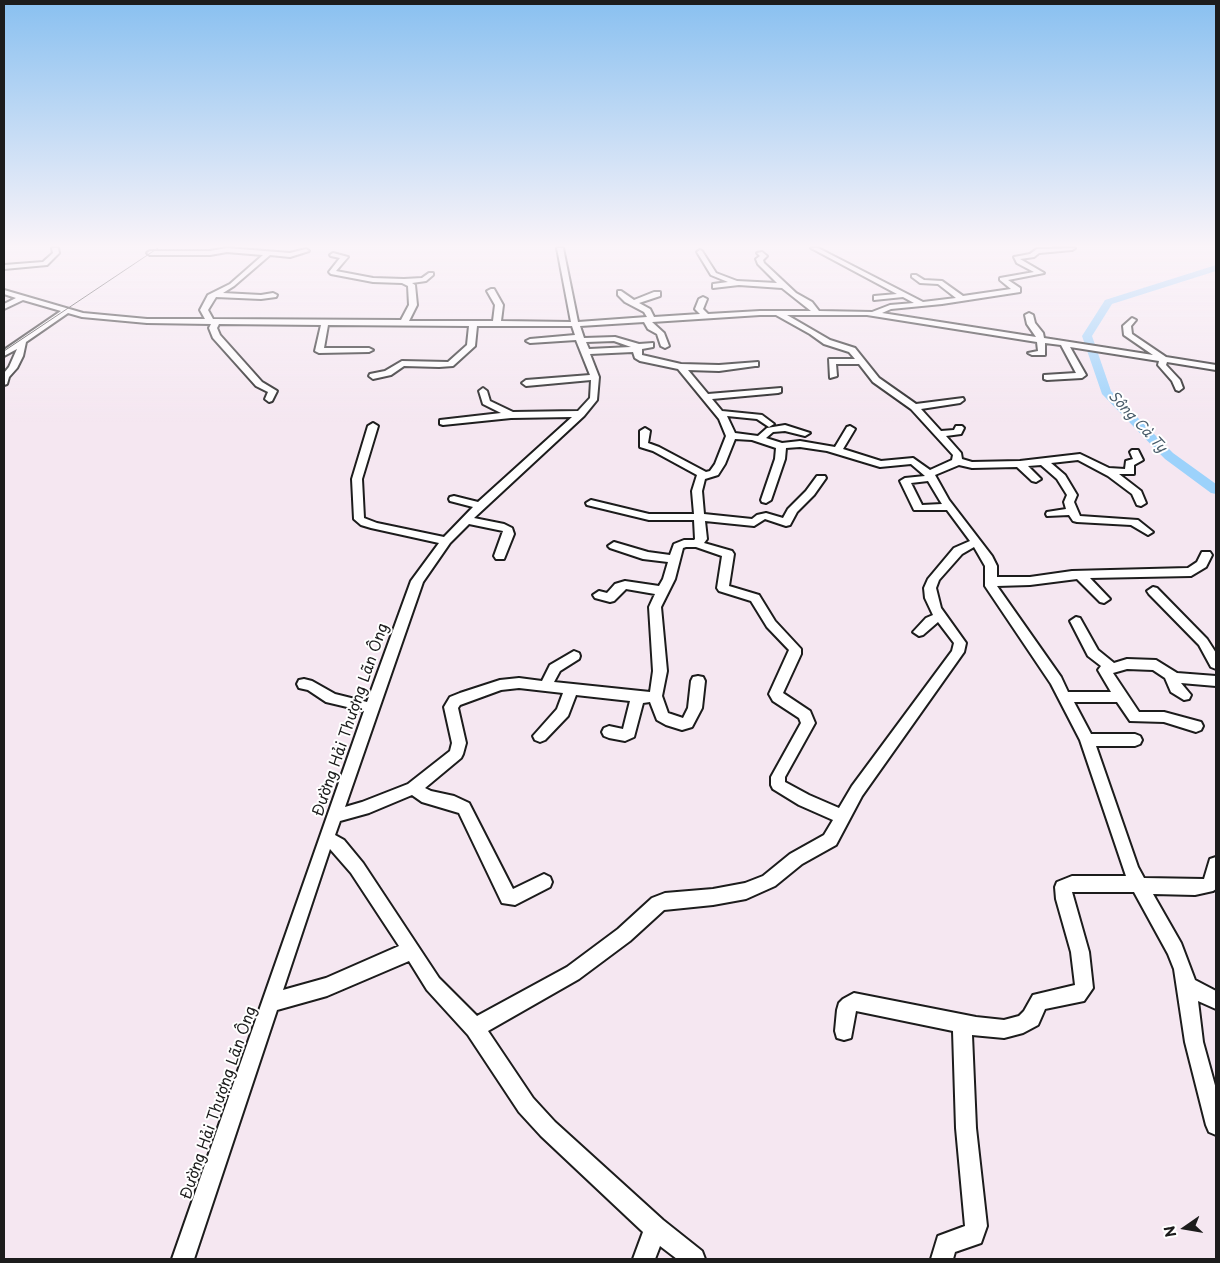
<!DOCTYPE html>
<meta charset="utf-8">
<style>
body{margin:0}
#map{position:relative;width:1220px;height:1263px;overflow:hidden;background:#f5e7f1;font-family:"Playpen Sans",sans-serif}
canvas{display:block}
.frame{position:absolute;inset:0;border:5px solid #1c1c1c;pointer-events:none}
.north{position:absolute;left:1160px;top:1203px;width:50px;height:50px;-webkit-text-stroke:4px #fff;paint-order:stroke;rotate:257deg;font-size:14px;font-weight:700;line-height:20px;text-align:center;color:#1c1c1c}
.north::after{content:'';display:block;margin:auto;width:18px;height:22px;background:#1c1c1c;clip-path:polygon(50% 0,100% 100%,50% 72%,0 100%)}
</style>
<div id="map">
<canvas width="1220" height="1263"></canvas>
<div class="frame"></div>
<div class="north">N</div>
</div>
<script>
const context = document.querySelector('canvas').getContext('2d');
context.lineJoin = 'round';
const poly = rows => new Path2D(rows.map(r => 'M' + r).join(''));
function paint(path, color) { context.fillStyle = color; context.fill(path, 'evenodd'); }
function strokePath(path, color, width, dash) { context.strokeStyle = color; context.lineWidth = width; context.lineCap = dash ? 'butt' : 'round'; context.setLineDash(dash || []); context.stroke(path); }
function label(font, color, halo, rows, align = 'center') {
  context.font = font + ' "Playpen Sans",sans-serif'; context.lineWidth = 4; context.setLineDash([]); context.textBaseline = 'middle'; context.strokeStyle = halo; context.fillStyle = color; for (const [text, x, y, turn = 0] of rows) {
    context.save(); context.translate(x, y); context.rotate((+turn || 0) * Math.PI / 180); context.textAlign = isNaN(turn) ? turn : align; if (halo) context.strokeText(text, 0, 0); context.fillText(text, 0, 0); context.restore();
  }
}
paint(poly([
 [1216,265,1216,271,1112,304,1092,336,1111,391,1173,453,1216,484,1216,494,1211,493,1165,459,1102,394,1082,336,1105,300,1216,265]
]), '#9cd2fb');
const minor = poly([
 [52,248,58,248,59,253,47,265,4,269,4,265,43,262,53,253,52,248],
 [227,248,290,253,306,249,309,251,290,257,270,255,234,286,223,293,261,295,273,293,277,295,276,297,261,299,216,297,208,310,213,319,401,320,409,305,408,286,402,283,373,282,331,274,329,272,340,258,331,256,330,255,333,253,348,257,336,271,373,278,404,279,422,278,429,273,433,273,433,275,426,281,412,283,415,285,417,305,409,321,493,321,495,305,487,291,491,289,494,289,503,305,501,321,571,322,557,248,563,248,578,322,647,317,644,312,625,302,618,295,618,291,621,291,634,300,654,292,660,292,660,296,639,303,650,309,654,317,700,314,695,309,699,299,703,297,707,299,703,309,708,314,760,311,811,311,782,288,739,285,713,288,713,284,728,282,711,275,697,252,700,250,702,251,716,273,737,281,777,283,758,264,756,259,760,256,757,253,762,252,767,256,763,260,764,263,796,293,812,302,819,311,872,312,890,305,914,303,903,297,874,300,874,296,897,294,811,248,818,248,923,302,956,298,938,284,920,283,912,277,912,275,916,275,924,280,942,281,963,296,1011,289,1000,280,1000,278,1034,272,1017,263,1014,257,1030,254,1037,249,1075,248,1072,250,1039,253,1034,257,1020,259,1044,273,1008,280,1020,288,1020,292,942,304,891,309,882,313,1036,337,1027,324,1025,315,1029,313,1033,315,1035,323,1043,333,1044,338,1153,355,1124,335,1123,326,1132,318,1136,320,1131,326,1132,334,1166,357,1216,365,1216,370,1167,362,1166,365,1180,380,1183,388,1179,391,1176,390,1172,381,1158,365,1159,361,1070,347,1086,375,1082,378,1047,380,1044,379,1044,375,1076,373,1061,345,1045,343,1045,355,1032,355,1028,353,1038,351,1037,342,867,315,787,315,830,340,855,348,879,378,916,404,963,398,964,400,960,403,921,409,941,431,954,430,956,426,962,426,964,428,961,434,946,436,961,453,962,459,972,462,1020,461,1080,454,1109,468,1125,469,1126,461,1133,459,1130,452,1132,450,1138,450,1143,460,1134,465,1134,474,1119,474,1141,491,1146,503,1141,506,1137,505,1132,494,1108,476,1078,460,1051,463,1065,475,1077,495,1074,502,1080,516,1138,520,1153,532,1148,535,1131,525,1077,522,1073,521,1069,515,1047,516,1046,514,1047,512,1066,509,1064,502,1067,495,1057,479,1041,465,1028,466,1041,479,1036,482,1032,481,1017,467,972,468,959,465,935,475,949,500,992,556,997,566,997,577,1030,577,1072,571,1188,568,1197,562,1202,552,1210,552,1212,555,1206,567,1191,576,1090,578,1110,599,1104,603,1100,602,1077,579,1030,585,997,586,1061,677,1068,692,1111,692,1098,670,1101,666,1088,656,1070,621,1076,617,1080,618,1098,650,1114,663,1127,659,1156,660,1177,673,1216,676,1216,686,1181,683,1191,695,1189,699,1184,700,1171,692,1165,678,1153,670,1127,669,1113,673,1139,712,1164,712,1201,722,1203,726,1201,730,1196,732,1164,722,1130,721,1117,702,1074,702,1091,734,1135,734,1140,736,1142,740,1140,744,1135,746,1096,746,1138,867,1144,878,1204,879,1210,859,1216,857,1216,889,1213,891,1195,895,1153,894,1181,943,1195,980,1216,991,1216,1009,1198,1001,1203,1042,1216,1089,1216,1135,1209,1132,1206,1125,1185,1042,1174,969,1168,954,1134,892,1072,892,1089,952,1093,988,1084,1001,1045,1009,1038,1025,1023,1033,1004,1038,972,1035,976,1128,987,1226,981,1243,955,1252,953,1259,931,1259,938,1236,965,1226,956,1128,953,1031,856,1011,851,1038,844,1040,837,1038,835,1031,837,1010,839,1003,843,999,854,993,976,1017,1004,1020,1019,1016,1024,1011,1033,995,1075,985,1071,952,1056,899,1055,887,1057,882,1072,876,1126,876,1080,740,1051,684,985,586,985,566,974,547,962,554,939,580,936,588,941,608,966,643,964,652,862,796,836,845,802,864,775,886,746,899,713,905,664,910,630,941,579,979,488,1031,533,1098,555,1122,663,1220,702,1251,705,1259,677,1259,660,1246,655,1259,633,1259,643,1232,541,1136,519,1112,468,1035,427,990,409,961,327,996,277,1010,194,1259,172,1259,364,711,326,702,308,690,299,688,297,684,299,680,304,679,312,681,335,694,367,702,411,581,439,543,371,528,361,525,354,519,352,479,368,426,373,423,378,426,362,479,364,518,377,523,444,537,473,507,450,501,449,499,450,497,454,496,478,502,572,417,511,418,443,425,440,424,440,420,501,413,483,404,479,391,483,388,487,391,490,401,513,412,578,411,590,398,591,380,526,386,522,383,526,380,590,375,576,340,530,343,526,341,530,339,575,335,572,326,477,326,475,346,453,366,439,367,404,366,391,375,373,379,369,376,370,374,385,371,402,361,448,362,467,345,469,326,328,325,324,348,369,348,373,350,369,352,319,353,315,351,321,325,219,324,217,328,220,335,262,382,277,391,272,401,269,402,265,399,268,392,256,386,213,338,209,328,211,324,147,323,82,317,68,313,26,342,23,356,17,368,9,377,7,384,4,385,4,373,9,367,17,349,4,356,4,350,61,311,23,300,4,309,4,304,16,298,4,294,4,290,83,313,147,319,205,319,200,310,208,295,230,284,263,255,227,252,210,255,150,255,147,253,150,251,210,251,227,248],
 [760,315,776,315,810,334,824,344,849,352,855,359,829,359,830,378,837,376,836,364,859,364,873,382,911,409,953,455,952,460,930,470,913,458,881,461,843,449,855,429,850,426,847,427,835,447,800,441,782,443,766,438,773,432,785,431,805,436,810,433,785,425,767,428,758,436,735,433,727,416,757,419,769,427,774,424,762,415,722,411,712,399,778,393,781,392,781,388,708,394,688,370,719,371,755,366,758,366,758,362,719,365,681,364,642,355,642,349,653,347,653,343,639,344,615,337,584,338,580,326,644,322,648,329,657,334,661,346,665,348,669,346,664,333,652,322,760,315],
 [614,341,631,347,589,349,586,342,614,341],
 [633,352,635,358,640,361,678,369,719,419,726,436,715,464,710,471,706,472,659,447,648,443,650,431,645,428,640,431,640,447,653,451,697,475,692,491,694,514,649,514,591,500,586,503,587,505,649,520,694,520,695,539,694,540,684,540,674,544,670,555,648,552,614,542,608,546,610,548,643,559,668,562,663,579,659,586,625,581,615,584,607,593,599,591,593,595,595,598,610,602,614,601,626,589,655,594,649,607,653,671,650,692,554,682,560,671,579,659,580,656,579,653,574,651,550,665,542,681,519,678,500,680,460,693,450,697,444,707,452,743,450,751,408,784,362,802,345,807,423,582,450,543,469,524,503,531,494,556,496,559,504,559,514,534,512,528,504,524,474,518,584,416,597,400,599,377,590,354,633,352],
 [735,439,752,440,776,448,775,459,761,500,762,502,766,503,771,500,785,459,786,448,800,447,827,451,880,467,911,464,925,476,905,478,900,481,914,510,947,510,970,541,954,548,928,579,924,588,925,598,933,615,926,618,913,632,919,636,923,635,938,622,954,643,952,651,852,786,839,808,809,795,785,782,785,777,815,723,810,711,783,693,801,654,801,649,775,621,759,595,729,586,734,554,732,551,704,543,707,539,705,521,754,526,765,519,786,526,790,525,797,512,814,495,826,478,825,476,817,476,806,491,788,509,783,518,766,513,757,515,752,519,704,514,702,491,705,479,718,475,725,464,735,439],
 [928,481,940,501,942,504,922,505,911,483,928,481],
 [686,547,696,547,722,556,717,588,719,591,751,601,767,627,789,650,769,694,773,701,799,718,801,723,771,777,771,785,773,789,799,805,833,820,824,835,790,854,763,876,745,883,713,889,665,893,652,898,618,929,567,967,477,1016,439,978,363,863,344,840,335,835,340,821,369,813,412,795,422,802,459,813,502,903,515,905,550,887,552,882,550,877,544,874,513,889,469,803,454,796,431,791,425,788,461,758,463,754,466,743,458,708,460,705,501,690,519,688,563,693,557,709,533,736,535,740,540,742,545,740,568,716,576,695,630,701,623,729,609,726,604,728,602,732,604,736,609,738,625,741,634,737,643,703,650,702,657,720,666,725,682,730,692,727,702,708,705,681,703,677,698,676,693,677,691,681,688,708,683,718,668,713,662,696,667,671,661,607,675,579,683,548,686,547],
 [330,849,351,873,399,946,326,978,283,990,330,849],
 [1153,587,1157,588,1207,639,1216,653,1216,669,1211,667,1199,645,1149,594,1147,591,1153,587]
]);
strokePath(minor, '#1c1c1c', 4);
paint(minor, '#fff');
strokePath(poly([
 [4,351,158,248]
]), '#1c1c1c', 1);
const sky = context.createLinearGradient(0, 0, 0, 424);
sky.addColorStop(0, '#89c0f0');
sky.addColorStop(0.58, '#faf4f9');
sky.addColorStop(1, '#faf4f900');
context.fillStyle = sky;
context.fillRect(0, 0, 1220, 424);
label('italic 14px', '#495c6a', '#fff', [
 ["Sông Cà Ty",1137,422,47]
]);
label('15px', '#1c1c1c', '#fff', [
 ["Đường Hải Thượng Lãn Ông",351,720,-71],
 ["Đường Hải Thượng Lãn Ông",219,1103,-71]
]);
</script>
